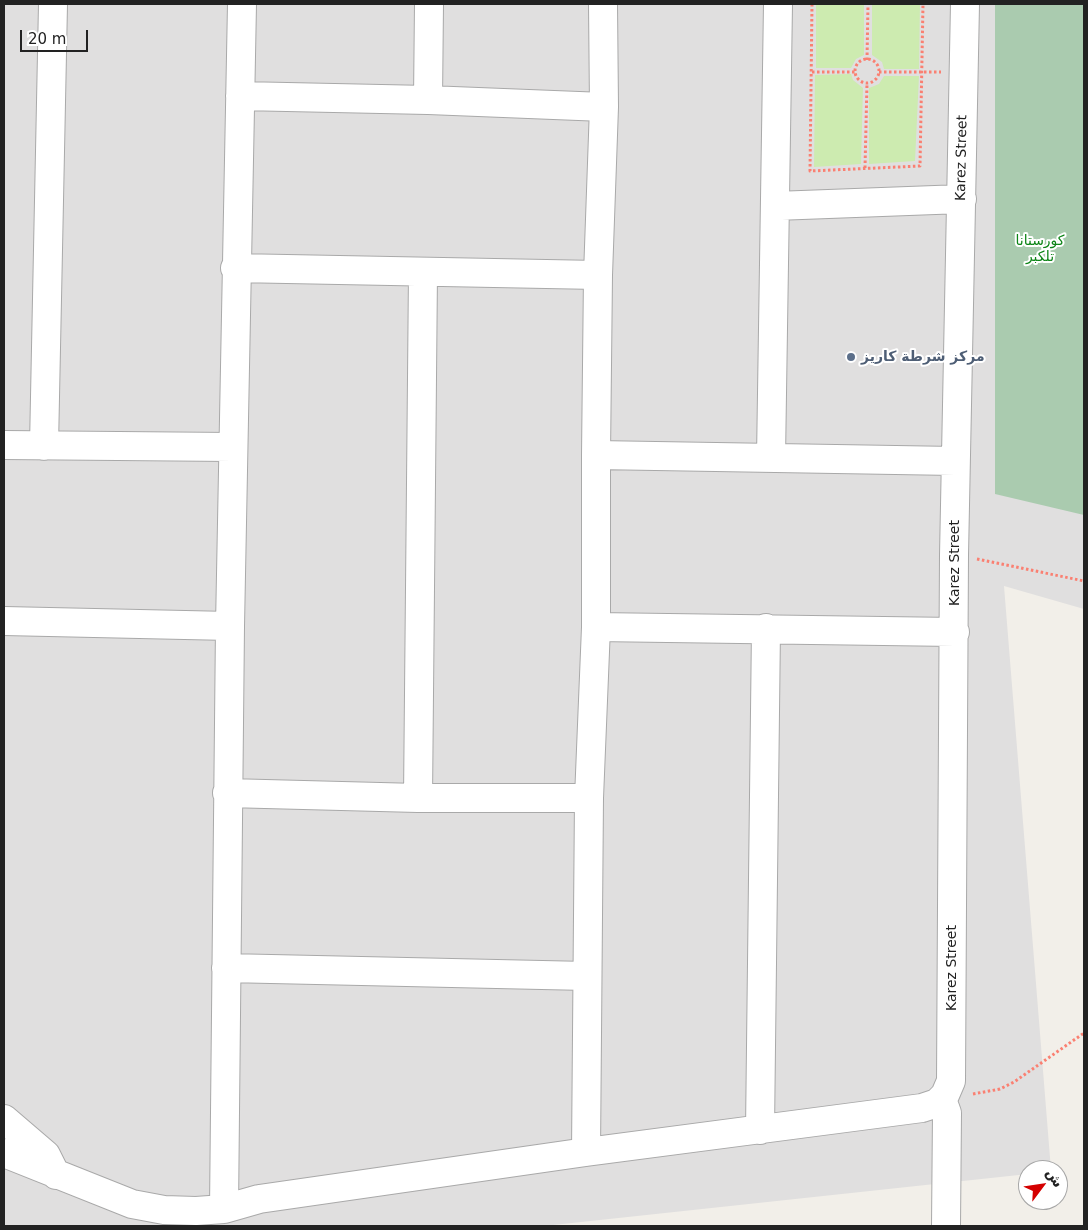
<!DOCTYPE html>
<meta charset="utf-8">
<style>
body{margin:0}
#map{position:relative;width:1088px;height:1230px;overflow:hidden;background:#f2efe9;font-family:"DejaVu Sans","Noto Sans Arabic",sans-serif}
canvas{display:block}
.frame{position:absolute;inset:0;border:5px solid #222;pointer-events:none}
.north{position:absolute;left:1018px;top:1160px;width:50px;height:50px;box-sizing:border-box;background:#fff;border:1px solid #a7a7a7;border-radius:50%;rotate:59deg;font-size:14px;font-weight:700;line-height:20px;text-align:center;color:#222}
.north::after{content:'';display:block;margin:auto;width:18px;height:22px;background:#d40000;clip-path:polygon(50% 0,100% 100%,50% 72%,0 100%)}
.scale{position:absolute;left:20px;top:30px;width:68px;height:22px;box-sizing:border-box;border:2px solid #222;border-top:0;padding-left:6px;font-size:15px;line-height:18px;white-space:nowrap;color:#222;-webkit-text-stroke:4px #fff;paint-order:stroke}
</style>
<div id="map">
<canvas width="1088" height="1230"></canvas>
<div class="frame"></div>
<div class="north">ش</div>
<div class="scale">20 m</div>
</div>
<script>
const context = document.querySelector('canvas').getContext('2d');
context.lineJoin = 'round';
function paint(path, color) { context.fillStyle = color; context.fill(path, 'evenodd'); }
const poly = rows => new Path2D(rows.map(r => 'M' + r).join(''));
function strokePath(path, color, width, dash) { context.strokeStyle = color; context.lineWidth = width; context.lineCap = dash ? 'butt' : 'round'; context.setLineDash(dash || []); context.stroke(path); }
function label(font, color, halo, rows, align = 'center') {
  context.font = font + ' "DejaVu Sans","Noto Sans Arabic",sans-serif'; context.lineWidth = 4; context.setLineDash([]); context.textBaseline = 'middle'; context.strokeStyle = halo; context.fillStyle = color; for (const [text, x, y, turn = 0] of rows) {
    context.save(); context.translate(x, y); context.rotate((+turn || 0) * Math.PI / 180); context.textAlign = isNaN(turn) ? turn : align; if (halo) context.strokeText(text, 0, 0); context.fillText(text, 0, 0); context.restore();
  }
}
paint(poly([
 [4,4,1084,4,1084,609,1004,586,1051,1170,1028,1170,1028,1174,544,1226,4,1226]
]), '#e0dfdf');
paint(poly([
 [816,4,864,4,864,55,856,59,851,68,816,68],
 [872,4,920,4,919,69,884,69,882,62,872,55],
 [851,74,853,80,863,88,861,164,814,167,815,75],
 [884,76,919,76,915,161,869,164,869,88,879,84]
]), '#cdebb0');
paint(poly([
 [995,4,1084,4,1084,515,995,494]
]), '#aacbaf');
const minor = poly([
 [240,96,428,100,604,107],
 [428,100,429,4],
 [775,206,962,199],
 [235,268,598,275],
 [4,445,232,447],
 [44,446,53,4],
 [596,455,955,461],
 [771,458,778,4],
 [4,621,230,626],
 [596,627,955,632],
 [227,793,418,798,589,798],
 [418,798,423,272],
 [226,968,587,976],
 [942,1099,947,1113,946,1226],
 [4,1119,46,1155,56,1175],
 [760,1130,766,628],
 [586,1152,589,798,596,627,596,455,598,275,604,107,603,4],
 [4,1153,132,1204,164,1210,196,1211,224,1209,259,1199,586,1152,922,1108,937,1103,945,1095,951,1081,954,555,965,4],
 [224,1209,230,626,242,4]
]);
strokePath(minor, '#a9a9a9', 30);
strokePath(poly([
 [812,4,810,171,920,166,923,4],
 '855 71a12 12 0 1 1 24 0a12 12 0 1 1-24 0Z',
 [867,60,868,4],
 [812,72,855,72],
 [879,72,941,72],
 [865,168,867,83],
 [977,559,1084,581],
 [973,1094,1000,1089,1014,1082,1084,1033]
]), '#fa8072', 3, [2.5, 2.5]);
strokePath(minor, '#fff', 28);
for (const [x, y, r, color] of [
 [851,357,5,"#5c6f8a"]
]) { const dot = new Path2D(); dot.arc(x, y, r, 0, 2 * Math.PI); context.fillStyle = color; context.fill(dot); strokePath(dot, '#fff', 2); }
label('14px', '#222', '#fff', [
 ["Karez Street",962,158,-89],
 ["Karez Street",955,563,-90],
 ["Karez Street",952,968,-90]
]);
label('14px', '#0c8416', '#fff', [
 ["كورستانا",1040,241],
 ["تلكبر",1040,257]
]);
label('bold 14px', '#4e5e75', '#fff', [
 ["مركز شرطة كاريز",861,357]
], 'left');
</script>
